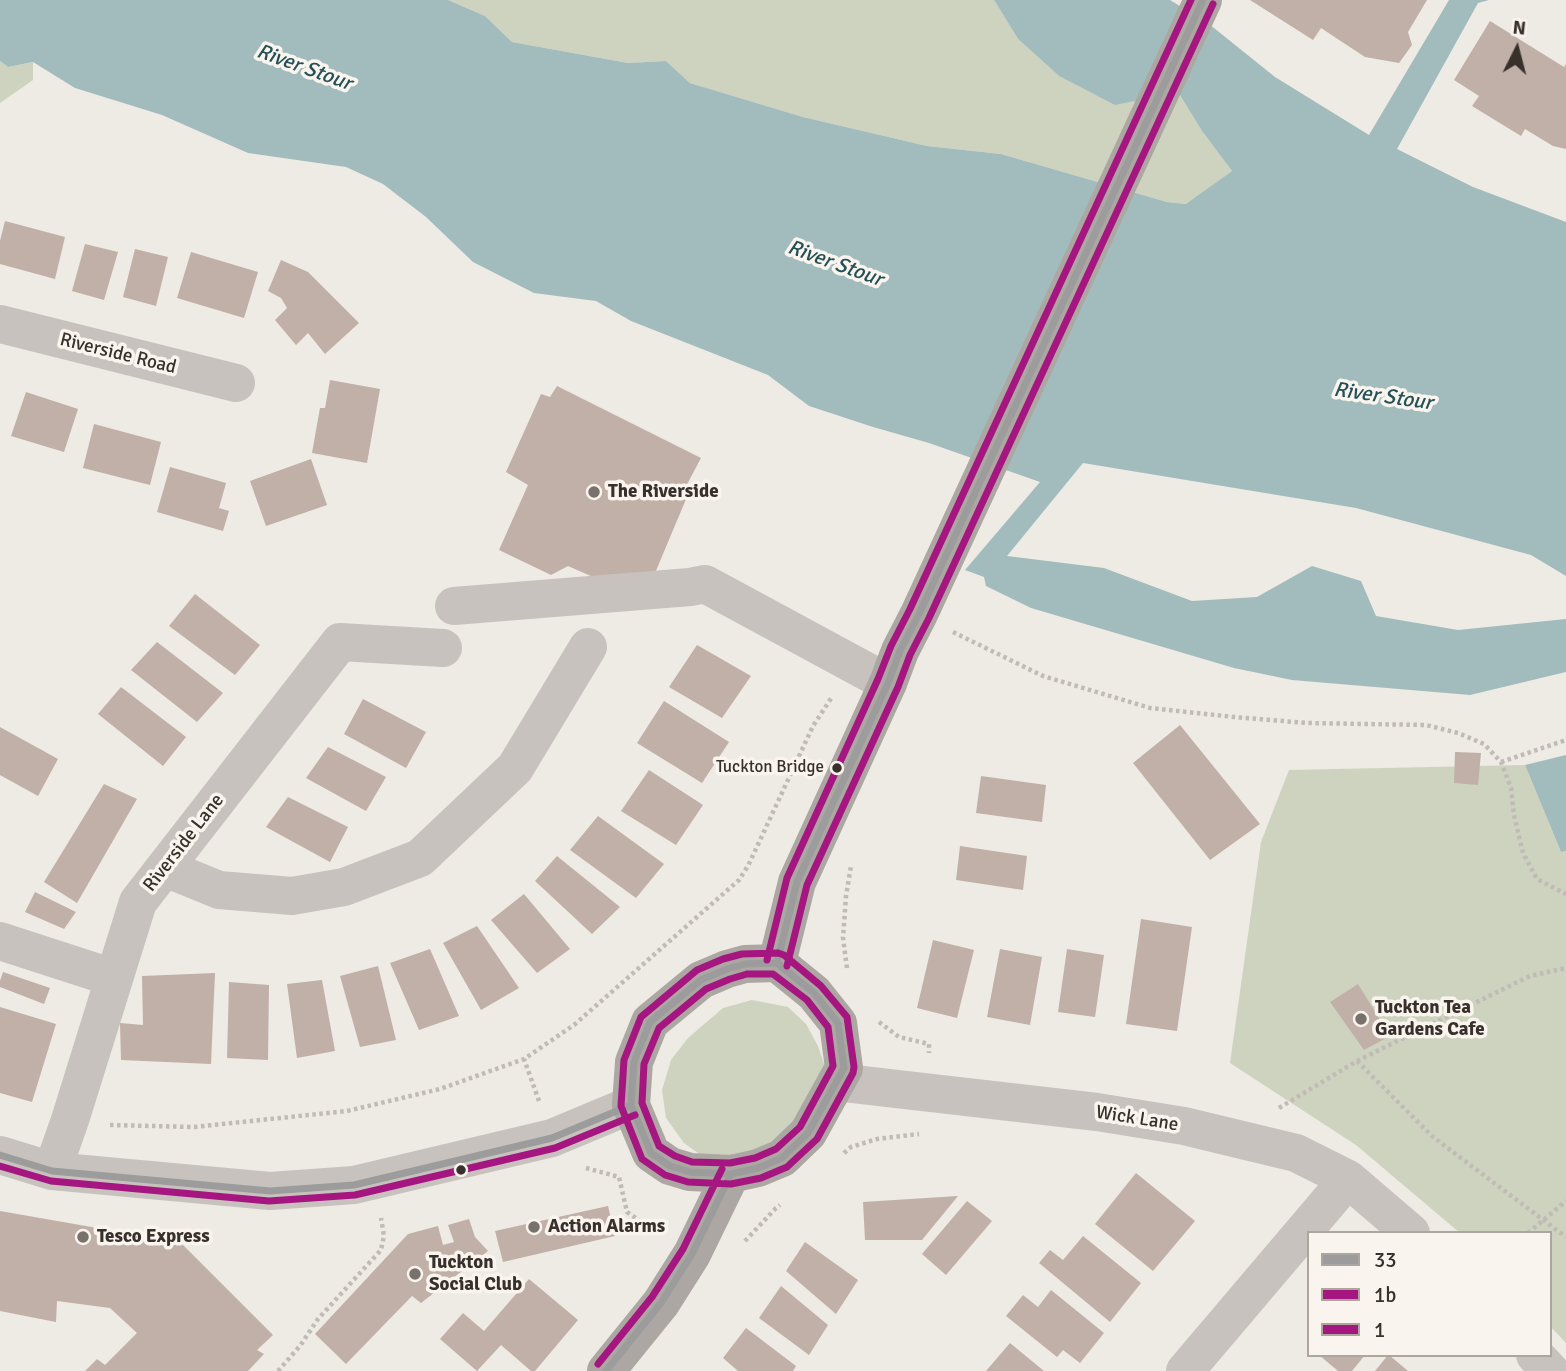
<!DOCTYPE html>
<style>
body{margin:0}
#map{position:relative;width:1566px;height:1371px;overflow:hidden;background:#eeeae4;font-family:Signika,sans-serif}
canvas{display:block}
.legend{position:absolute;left:1307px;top:1231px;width:245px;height:126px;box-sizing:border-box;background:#f9f4ed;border:2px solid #aca69f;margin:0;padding:9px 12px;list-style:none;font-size:21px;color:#38302b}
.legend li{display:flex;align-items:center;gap:14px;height:35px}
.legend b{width:35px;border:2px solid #aca69f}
.north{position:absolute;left:1482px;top:14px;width:70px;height:70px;-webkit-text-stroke:5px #f9f4ed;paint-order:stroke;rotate:6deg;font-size:19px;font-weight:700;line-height:28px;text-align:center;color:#38302b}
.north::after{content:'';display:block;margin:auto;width:24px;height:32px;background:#38302b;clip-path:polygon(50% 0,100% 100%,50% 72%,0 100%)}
</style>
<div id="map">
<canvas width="1566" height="1371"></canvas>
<ul class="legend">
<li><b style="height:9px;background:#9d9c9c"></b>33</li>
<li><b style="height:9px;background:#a61680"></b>1b</li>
<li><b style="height:9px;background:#a61680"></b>1</li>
</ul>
<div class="north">N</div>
</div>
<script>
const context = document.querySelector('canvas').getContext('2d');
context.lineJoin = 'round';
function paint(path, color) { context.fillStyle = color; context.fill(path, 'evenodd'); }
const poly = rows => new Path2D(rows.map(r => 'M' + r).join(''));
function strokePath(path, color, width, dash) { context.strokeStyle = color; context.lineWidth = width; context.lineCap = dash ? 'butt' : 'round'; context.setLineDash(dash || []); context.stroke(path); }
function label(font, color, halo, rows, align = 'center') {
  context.font = font + ' Signika,sans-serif'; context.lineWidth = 7; context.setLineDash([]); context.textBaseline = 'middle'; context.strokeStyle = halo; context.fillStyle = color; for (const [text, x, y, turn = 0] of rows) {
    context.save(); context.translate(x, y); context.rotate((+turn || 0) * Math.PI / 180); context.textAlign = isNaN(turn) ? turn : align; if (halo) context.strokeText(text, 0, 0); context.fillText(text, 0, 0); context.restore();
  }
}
paint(poly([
 [448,0,994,0,1018,39,1059,76,1115,104,1178,92,1202,131,1232,171,1187,204,1167,202,1001,154,927,146,803,117,690,83,666,61,628,63,512,42,485,16],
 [0,61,8,67,33,62,33,80,0,103],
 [1525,765,1561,852,1566,851,1566,1343,1550,1326,1550,1233,1460,1233,1356,1145,1230,1063,1261,842,1289,770],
 [752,1000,788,1007,806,1024,818,1046,827,1073,814,1106,764,1156,705,1158,684,1143,666,1118,662,1090,671,1060,688,1038,723,1008]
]), '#ced3bf');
paint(poly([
 [0,0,448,0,485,16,512,42,628,63,666,61,690,83,803,117,927,146,1001,154,1167,202,1186,204,1232,171,1202,131,1178,92,1115,105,1059,76,1018,39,994,0,1170,0,1209,24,1275,77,1369,135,1449,0,1489,0,1478,3,1397,149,1473,187,1566,222,1566,576,1531,555,1356,508,1083,463,1007,556,1104,568,1192,601,1257,597,1312,566,1361,581,1376,616,1458,630,1566,619,1566,672,1470,695,1292,680,1234,668,1031,608,986,586,984,577,965,570,1040,482,929,443,873,427,809,406,768,375,631,321,596,301,534,293,473,262,426,217,383,184,346,167,248,153,162,115,75,88,33,62,8,67,0,61],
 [1566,755,1566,851,1561,852,1525,765]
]), '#a2bcbd');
paint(poly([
 [1250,0,1427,0,1408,32,1412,45,1399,63,1365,57,1321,28,1313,40],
 [1490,21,1564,67,1566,64,1566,149,1553,146,1525,129,1521,136,1472,106,1479,96,1454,80],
 [5,221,65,237,55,279,0,264,0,241],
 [85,244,118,252,104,300,72,291],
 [135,249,168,257,156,306,123,297],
 [191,252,258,272,244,318,177,298],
 [281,260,308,272,359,323,325,354,308,333,296,345,275,320,287,308,281,298,268,291],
 [330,380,380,389,367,463,312,453,320,408,325,408],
 [557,386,701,458,684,490,689,492,650,585,618,588,568,566,551,575,499,550,528,485,506,472,541,394,550,397],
 [26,392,78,409,64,452,11,436],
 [94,424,161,442,150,485,83,468],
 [311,459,327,505,266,526,250,481],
 [170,467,226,483,219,508,229,511,223,531,157,512],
 [195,594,260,645,235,675,169,626],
 [157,642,223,693,197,722,131,670],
 [697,645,751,676,722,718,669,687],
 [121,687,186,737,163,766,98,714],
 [363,699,426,732,406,768,344,734],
 [664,701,729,742,702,783,637,743],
 [1180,725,1260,824,1210,860,1133,763],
 [0,727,58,759,38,796,0,775],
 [328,747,386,777,366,811,306,778],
 [1455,752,1481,753,1478,785,1454,783],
 [649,770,703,805,676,845,621,811],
 [981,776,1046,785,1042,822,976,813],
 [104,784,137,799,77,903,44,882],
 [288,797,348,827,330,862,266,827],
 [598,816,664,864,636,898,570,850],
 [960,846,1027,856,1023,890,956,880],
 [557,856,620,907,592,934,535,881],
 [35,892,76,912,64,929,25,912],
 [524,894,570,949,537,973,491,920],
 [1141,919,1192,927,1177,1031,1126,1024],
 [477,926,519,988,481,1010,443,943],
 [933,940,974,950,957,1018,917,1008],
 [430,949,459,1016,419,1030,390,963],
 [1000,949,1042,957,1030,1025,987,1017],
 [1067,949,1104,955,1095,1017,1058,1012],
 [378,966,396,1040,360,1047,340,976],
 [3,972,50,988,44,1004,0,987,0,981],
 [215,973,211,1064,121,1060,120,1023,143,1025,142,976],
 [322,980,335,1051,297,1058,287,984],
 [229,982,269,985,268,1060,227,1058],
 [1358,984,1390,1036,1364,1050,1330,1002],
 [0,1007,56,1024,32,1102,0,1093],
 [1136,1173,1195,1221,1153,1271,1095,1224],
 [958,1196,922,1240,865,1240,863,1202],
 [967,1201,992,1221,946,1275,922,1254],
 [608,1206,615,1236,503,1262,495,1231],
 [0,1211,160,1239,168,1230,273,1335,257,1350,264,1354,248,1371,85,1371,97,1359,105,1365,137,1333,110,1308,57,1301,56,1322,0,1311],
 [469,1219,475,1237,488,1251,421,1303,412,1296,346,1364,315,1334,408,1234,438,1226,443,1245,454,1242,448,1225],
 [1083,1236,1141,1283,1110,1322,1039,1263,1050,1250,1063,1260],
 [805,1242,858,1280,836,1314,786,1271],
 [529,1279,578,1320,535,1371,531,1371,501,1345,477,1371,440,1339,463,1313,484,1331],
 [781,1286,828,1325,809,1355,759,1318],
 [1051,1290,1104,1333,1080,1363,1063,1350,1057,1357,1006,1316,1023,1295,1038,1307],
 [746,1328,796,1366,793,1371,738,1371,723,1358],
 [1010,1343,1044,1371,986,1371],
 [1319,1355,1365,1355,1352,1371,1338,1371],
 [1388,1355,1389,1355,1408,1371,1375,1371]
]), '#c0b0a8');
strokePath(poly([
 [953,632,1043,676,1150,708,1234,717,1307,723,1426,725,1458,733,1484,744,1501,762,1511,788,1514,815,1523,853,1537,879,1566,894],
 [1501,762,1566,740],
 [847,968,843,938,846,896,851,866],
 [879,1022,899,1037,929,1044,929,1053],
 [1357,1061,1433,1137,1566,1237],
 [539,1101,524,1059,574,1025,739,880,748,866,813,726,832,697],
 [1279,1108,1357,1061,1383,1048,1530,976,1566,968],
 [110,1125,194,1127,347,1111,440,1089,524,1059],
 [844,1153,851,1147,877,1139,919,1134],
 [586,1168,619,1177,627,1212,657,1233],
 [1528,1233,1566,1201],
 [745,1241,776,1208,780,1205],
 [278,1371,300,1346,318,1319,381,1250,384,1236,381,1218]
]), '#c0bbb5', 4.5, [3.5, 3.5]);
strokePath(poly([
 [0,324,236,383],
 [454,606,690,587,705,584,888,683],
 [165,868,219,890,292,896,344,887,420,858,515,768,588,647],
 [0,941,114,978],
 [836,1082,1097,1112,1184,1126,1296,1153,1348,1179,1411,1233],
 [0,1155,52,1171,270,1191,354,1185,552,1138,631,1105],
 [52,1171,70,1120,138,902,340,642,443,648],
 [1535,1355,1550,1371],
 [1185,1371,1348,1179]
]), '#c7c2bd', 38);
strokePath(poly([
 [777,963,797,882,888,683,900,651,919,614,1203,0],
 [777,963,814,993,838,1023,844,1068,808,1133,782,1158,758,1168,731,1174,690,1172,670,1166,651,1153,631,1105,634,1062,650,1022,701,980,727,969,745,964,777,963],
 [606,1371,661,1303,692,1254,731,1174]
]), '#aca7a2', 38);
strokePath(poly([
 [777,963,797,882,888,683,900,651,919,614,1203,0],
 [808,1133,782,1158,758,1168,731,1174,690,1172,670,1166,651,1153,631,1105,634,1062,650,1022,701,980,727,969,745,964,777,963,814,993,838,1023,844,1068],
 [808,1133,844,1068],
 [808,1133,844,1068],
 [0,1155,52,1171,270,1191,354,1185,552,1138,631,1105],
 [606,1371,661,1303,692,1254,731,1174]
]), '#9d9c9c', 7);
strokePath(poly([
 [787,966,807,885,898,687,910,655,929,618,1213,4],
 [747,974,773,974,807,1000,828,1027,833,1066,800,1127,776,1149,755,1158,730,1163,692,1162,675,1156,659,1146,642,1103,644,1064,659,1028,706,989,730,979,747,974],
 [0,1166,51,1181,269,1201,355,1195,555,1148,635,1115]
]), '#a61680', 7);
strokePath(poly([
 [778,953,784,955,821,986,847,1017,854,1067,853,1073,817,1139,787,1167,761,1178,731,1184,688,1182,665,1175,642,1159,621,1106,624,1060,641,1017,697,970,723,959,742,954,778,953],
 [767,960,787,878,878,679,891,646,910,609,1191,0],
 [598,1364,652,1297,683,1249,722,1169]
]), '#a61680', 7);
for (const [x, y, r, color] of [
 [594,492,7,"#78716c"],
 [837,768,6,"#38302b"],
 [1361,1019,7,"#78716c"],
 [461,1170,6,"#38302b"],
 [534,1227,7,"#78716c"],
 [83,1237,7,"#78716c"],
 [415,1274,7,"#78716c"]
]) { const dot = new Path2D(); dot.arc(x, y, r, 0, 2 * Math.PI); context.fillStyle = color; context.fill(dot); strokePath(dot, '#f9f4ed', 2.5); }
label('17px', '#38302b', '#f9f4ed', [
 ["Tuckton Bridge",824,768]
], 'right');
label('19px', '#38302b', '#f9f4ed', [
 ["Riverside Road",118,354,14],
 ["Riverside Lane",184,843,-52],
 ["Wick Lane",1137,1119,9]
]);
label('bold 19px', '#38302b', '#f9f4ed', [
 ["The Riverside",608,492],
 ["Tuckton Tea",1375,1008],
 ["Gardens Cafe",1375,1030],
 ["Action Alarms",548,1227],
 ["Tesco Express",97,1237],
 ["Tuckton",429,1263],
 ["Social Club",429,1285]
], 'left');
label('italic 21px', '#245057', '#f9f4ed', [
 ["River Stour",304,68,20],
 ["River Stour",835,264,20],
 ["River Stour",1383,397,8]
]);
</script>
